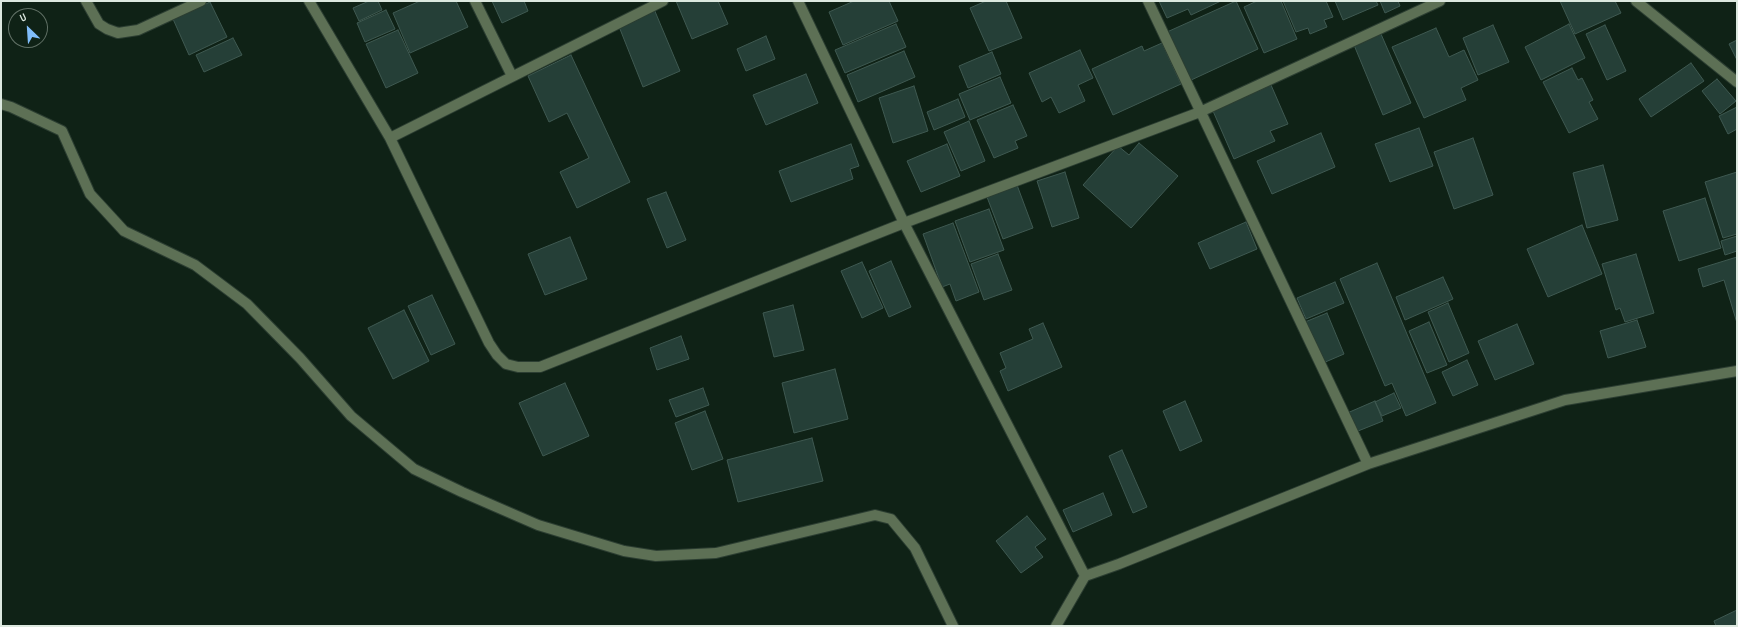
<!DOCTYPE html>
<style>
body{margin:0}
#map{position:relative;width:1738px;height:627px;overflow:hidden;background:#0f2216;font-family:"Sofia Sans Condensed",sans-serif}
canvas{display:block}
.frame{position:absolute;inset:0;border:2px solid #dce8df;pointer-events:none}
.north{position:absolute;left:8px;top:8px;width:40px;height:40px;box-sizing:border-box;background:#0f2216;border:1px solid #617166;border-radius:50%;rotate:335deg;font-size:11px;font-weight:700;line-height:16px;text-align:center;color:#dce8df}
.north::after{content:'';display:block;margin:auto;width:14px;height:18px;background:#80bdfa;clip-path:polygon(50% 0,100% 100%,50% 72%,0 100%)}
</style>
<div id="map">
<canvas width="1738" height="627"></canvas>
<div class="frame"></div>
<div class="north">U</div>
</div>
<script>
const context = document.querySelector('canvas').getContext('2d');
context.lineJoin = 'round';
function paint(path, color) { context.fillStyle = color; context.fill(path, 'evenodd'); }
const poly = rows => new Path2D(rows.map(r => 'M' + r).join(''));
function strokePath(path, color, width, dash) { context.strokeStyle = color; context.lineWidth = width; context.lineCap = dash ? 'butt' : 'round'; context.setLineDash(dash || []); context.stroke(path); }
const building = poly([
 [369,1,378,1,382,10,359,21,353,8,369,1],
 [420,1,456,1,468,27,410,53,393,13,420,1],
 [492,1,524,1,528,11,502,23,492,1],
 [676,1,718,1,728,24,692,39,676,1],
 [854,1,889,1,898,21,843,45,829,12,854,1],
 [986,1,1006,1,1022,38,989,51,970,8,986,1],
 [1159,1,1221,1,1191,15,1188,9,1167,18,1159,1],
 [1236,1,1258,49,1189,81,1167,32,1236,1],
 [1257,1,1281,1,1297,39,1264,53,1244,7,1257,1],
 [1283,1,1326,1,1333,17,1324,20,1327,27,1310,34,1308,28,1296,32,1283,1],
 [1335,1,1376,1,1378,5,1343,20,1335,1],
 [1380,1,1398,1,1400,6,1385,13,1380,1],
 [1560,1,1615,1,1621,13,1575,34,1560,1],
 [210,2,227,37,189,55,173,19,210,2],
 [654,9,680,71,643,87,618,24,654,9],
 [386,10,395,29,365,42,357,23,386,10],
 [896,24,906,47,845,73,835,50,896,24],
 [1569,24,1585,58,1541,80,1525,47,1569,24],
 [1493,25,1509,62,1478,75,1463,38,1493,25],
 [1605,25,1626,71,1607,80,1586,34,1605,25],
 [1436,28,1449,57,1464,50,1478,80,1461,88,1466,100,1424,118,1392,47,1436,28],
 [398,30,418,73,386,88,366,44,398,30],
 [1381,34,1411,103,1383,115,1354,45,1381,34],
 [766,36,775,59,746,71,737,49,766,36],
 [233,38,242,55,204,72,196,55,233,38],
 [1737,40,1737,60,1729,44,1737,40],
 [1162,43,1181,84,1113,115,1092,69,1142,46,1144,51,1162,43],
 [1080,50,1093,78,1078,85,1085,101,1059,113,1051,97,1042,102,1029,73,1080,50],
 [904,51,915,77,858,102,847,75,904,51],
 [992,52,1001,74,968,88,959,66,992,52],
 [571,55,630,182,577,208,560,172,589,158,567,113,549,122,528,76,571,55],
 [1691,63,1704,81,1651,117,1639,99,1691,63],
 [1572,68,1578,80,1582,78,1593,100,1589,102,1598,119,1569,133,1543,82,1572,68],
 [806,74,818,103,766,125,753,95,806,74],
 [1000,77,1011,103,970,120,959,94,1000,77],
 [1717,79,1736,101,1720,114,1702,91,1717,79],
 [1271,85,1288,124,1270,131,1275,141,1234,159,1213,111,1271,85],
 [914,86,928,131,893,143,879,98,914,86],
 [958,99,965,117,934,130,927,112,958,99],
 [1013,105,1027,136,1015,141,1018,148,994,158,977,120,1013,105],
 [1737,107,1737,129,1728,134,1719,116,1737,107],
 [969,121,985,161,961,171,944,132,969,121],
 [1419,128,1433,166,1390,182,1375,144,1419,128],
 [1321,133,1335,167,1272,194,1257,161,1321,133],
 [1473,138,1493,195,1454,209,1434,152,1473,138],
 [1139,143,1178,176,1131,228,1083,185,1118,146,1129,155,1139,143],
 [851,144,859,166,850,169,853,179,791,202,779,171,851,144],
 [947,144,960,176,921,192,907,161,947,144],
 [1603,165,1618,220,1587,228,1573,173,1603,165],
 [1065,172,1079,218,1052,227,1037,181,1065,172],
 [1737,172,1737,234,1723,238,1705,182,1737,172],
 [1017,185,1033,228,1003,239,987,197,1017,185],
 [666,192,686,240,667,248,647,199,666,192],
 [1705,198,1721,248,1679,261,1663,211,1705,198],
 [989,209,1004,250,970,262,955,221,989,209],
 [1246,222,1257,249,1210,269,1198,243,1246,222],
 [953,223,979,292,956,301,950,284,942,287,923,234,953,223],
 [1582,225,1602,274,1548,297,1527,249,1582,225],
 [1737,236,1737,251,1725,255,1721,241,1737,236],
 [570,237,587,279,545,295,528,254,570,237],
 [998,254,1012,290,984,300,971,264,998,254],
 [1636,254,1654,313,1625,322,1620,308,1616,310,1602,264,1636,254],
 [1737,257,1737,323,1724,280,1703,287,1698,269,1737,257],
 [891,261,911,307,889,317,869,271,891,261],
 [862,262,883,308,862,318,841,271,862,262],
 [1377,263,1436,403,1406,416,1392,383,1385,386,1340,279,1377,263],
 [1443,277,1453,299,1405,320,1396,297,1443,277],
 [1335,282,1344,303,1306,319,1297,298,1335,282],
 [432,295,455,344,431,355,408,306,432,295],
 [1448,303,1469,353,1449,362,1428,312,1448,303],
 [793,305,804,350,774,357,763,313,793,305],
 [404,310,429,361,393,379,368,328,404,310],
 [1327,313,1344,354,1323,363,1305,322,1327,313],
 [1637,320,1646,347,1608,358,1600,331,1637,320],
 [1429,322,1447,365,1427,373,1409,331,1429,322],
 [1043,323,1062,367,1008,391,1000,371,1006,368,1000,353,1033,339,1029,329,1043,323],
 [1517,324,1534,364,1495,380,1478,341,1517,324],
 [681,336,689,359,657,370,650,348,681,336],
 [1467,360,1478,385,1453,396,1442,372,1467,360],
 [835,369,848,419,794,433,782,383,835,369],
 [565,383,589,436,543,456,519,403,565,383],
 [703,388,709,405,676,417,669,400,703,388],
 [1394,393,1401,408,1382,416,1375,402,1394,393],
 [1185,401,1202,441,1180,451,1163,411,1185,401],
 [1375,401,1383,421,1353,433,1345,414,1375,401],
 [705,411,723,459,692,470,675,423,705,411],
 [812,438,823,481,738,502,727,460,812,438],
 [1122,450,1147,507,1133,513,1109,456,1122,450],
 [1103,493,1112,515,1073,532,1063,510,1103,493],
 [1027,516,1046,539,1035,547,1043,557,1021,573,996,541,1027,516],
 [1737,610,1737,626,1716,626,1714,621,1737,610]
]);
paint(building, '#253f37');
strokePath(building, '#3f5951', 1);
const minor = poly([
 [86,1,99,24,107,29,118,33,138,30,201,1],
 [309,1,390,138,489,343,497,355,506,364,518,367,540,367,904,223,1200,112,1440,1],
 [475,1,512,76],
 [798,1,904,223,1085,576,1119,564,1368,464,1565,400,1737,371],
 [1148,1,1368,464],
 [1636,1,1737,82],
 [1,104,11,107,62,131,90,194,124,231,195,265,247,304,300,358,351,416,414,469,462,492,538,525,624,551,656,556,716,553,875,515,891,519,915,548,953,626],
 [390,138,663,1],
 [1056,626,1085,576]
]);
strokePath(minor, '#2c3e32', 12);
strokePath(minor, '#5d7055', 10);
</script>
